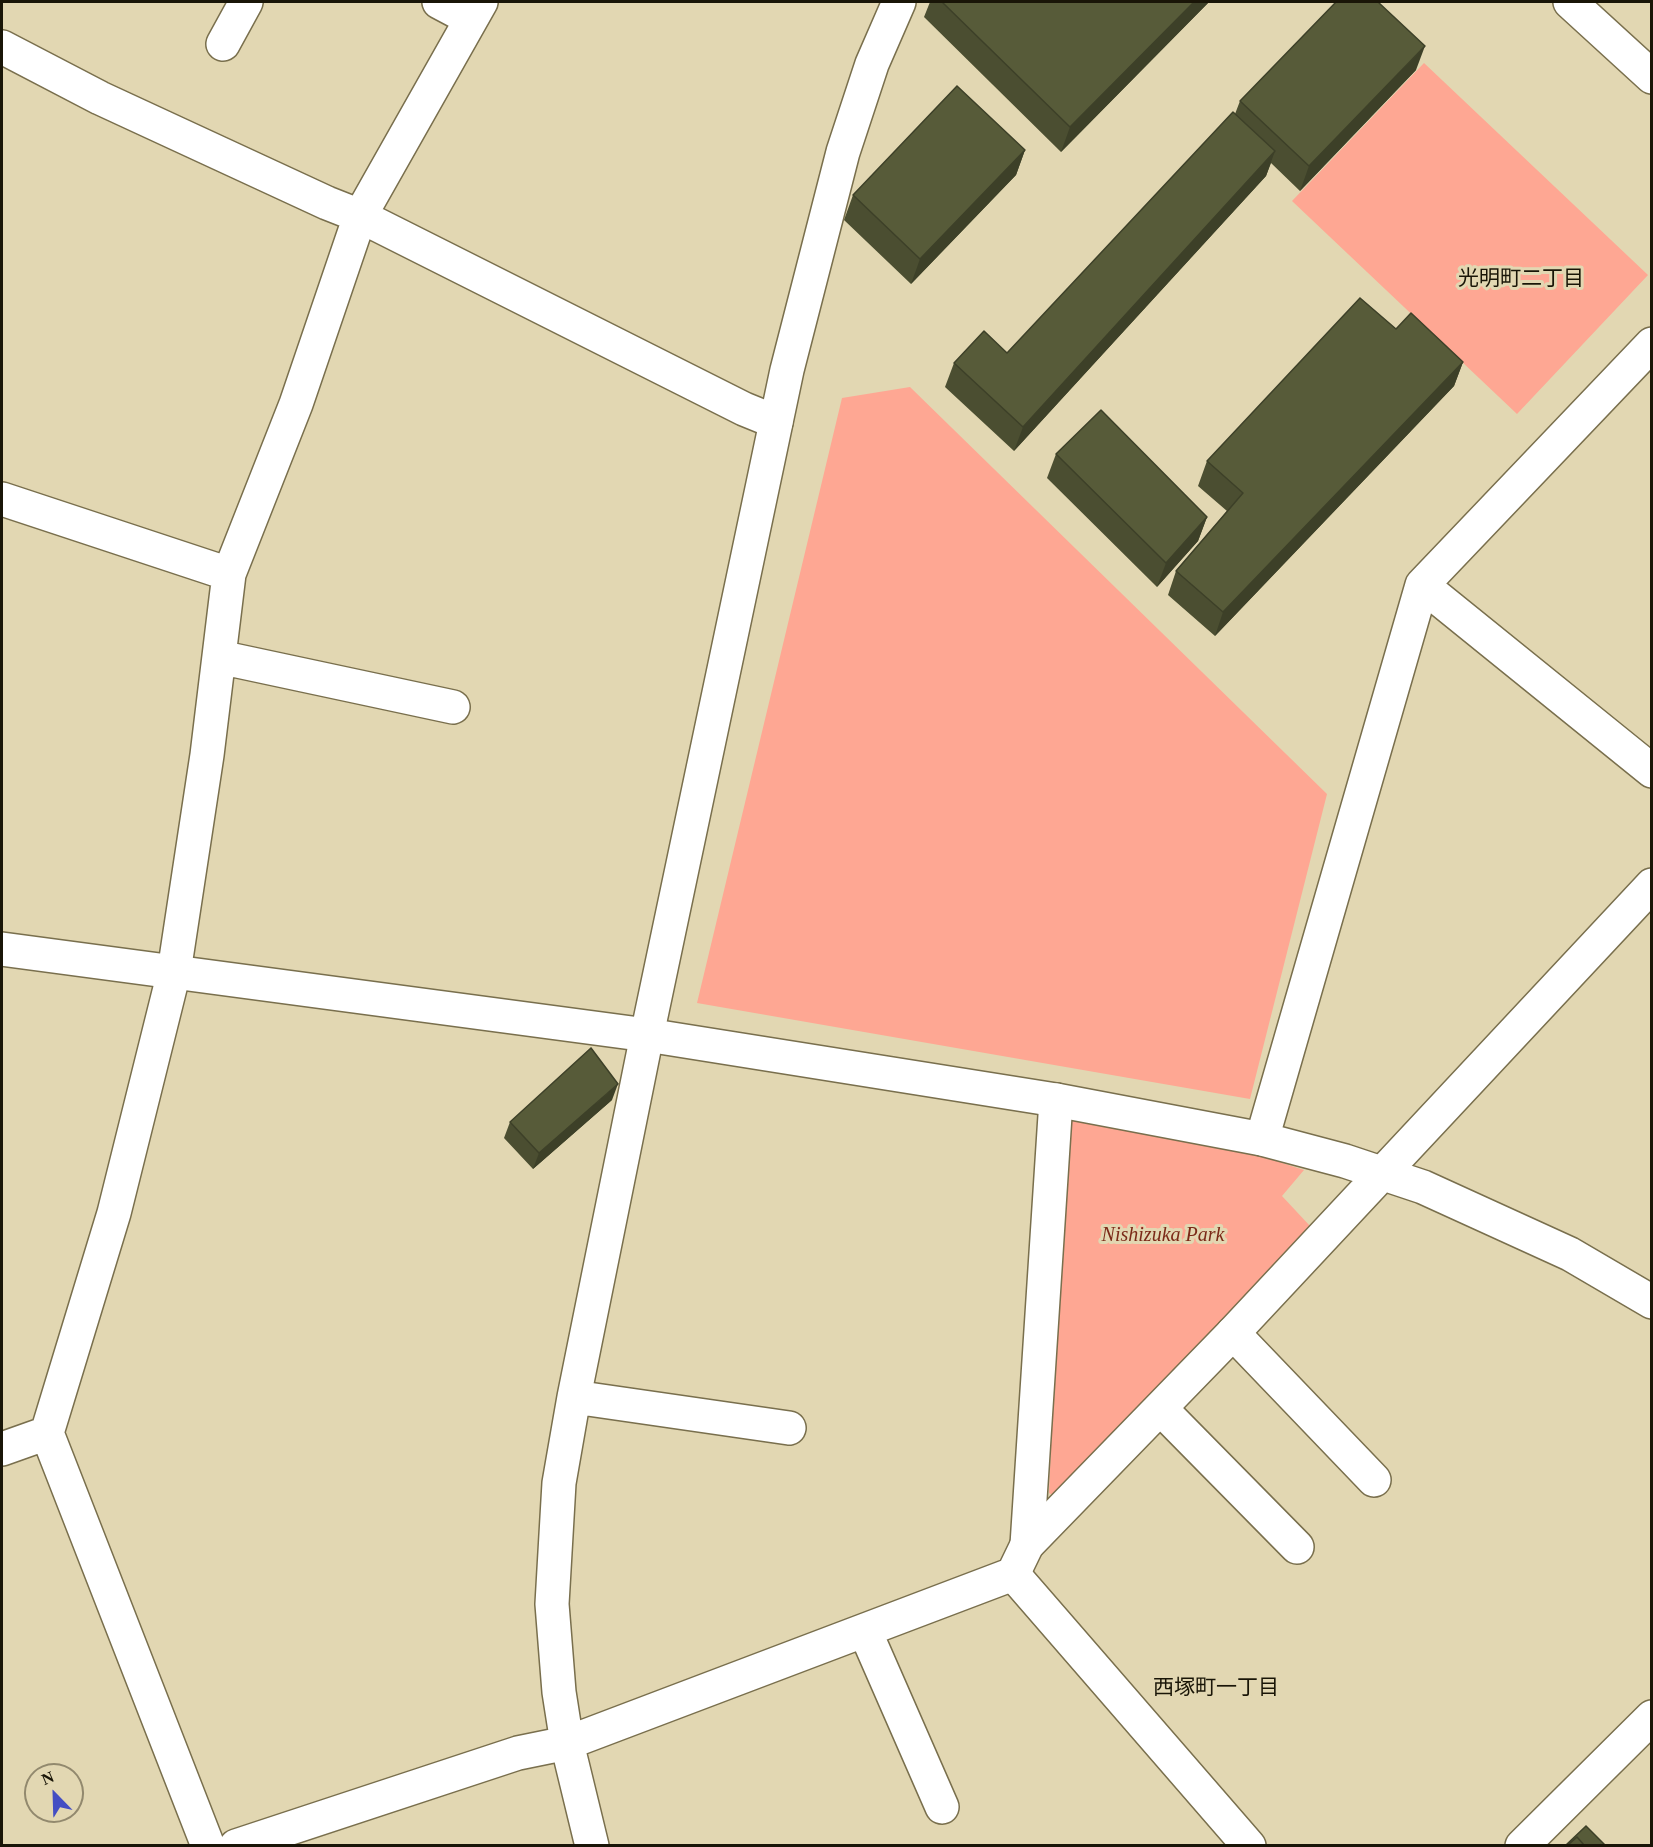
<!DOCTYPE html>
<meta charset="utf-8">
<style>
body{margin:0}
#map{position:relative;width:1653px;height:1847px;overflow:hidden;background:#e2d7b2;font-family:"Times New Roman",serif}
canvas{display:block}
.frame{position:absolute;inset:0;border:3px solid #191507;pointer-events:none}
.north{position:absolute;left:24px;top:1763px;width:60px;height:60px;box-sizing:border-box;background:#e2d7b2;border:2px solid #92896e;border-radius:50%;rotate:337deg;font-size:16px;font-weight:700;line-height:24px;text-align:center;color:#191507}
.north::after{content:'';display:block;margin:auto;width:21px;height:27px;background:#444ec3;clip-path:polygon(50% 0,100% 100%,50% 72%,0 100%)}
</style>
<div id="map">
<canvas width="1653" height="1847"></canvas>
<div class="frame"></div>
<div class="north">N</div>
</div>
<script>
const context = document.querySelector('canvas').getContext('2d');
context.lineJoin = 'round';
function paint(path, color) { context.fillStyle = color; context.fill(path, 'evenodd'); }
const poly = rows => new Path2D(rows.map(r => 'M' + r).join(''));
function strokePath(path, color, width, dash) { context.strokeStyle = color; context.lineWidth = width; context.lineCap = dash ? 'butt' : 'round'; context.setLineDash(dash || []); context.stroke(path); }
function label(font, color, halo, rows, align = 'center') {
  context.font = font + ' "Times New Roman","Noto Sans JP",serif'; context.lineWidth = 6; context.setLineDash([]); context.textBaseline = 'middle'; context.strokeStyle = halo; context.fillStyle = color; for (const [text, x, y, turn = 0] of rows) {
    context.save(); context.translate(x, y); context.rotate((+turn || 0) * Math.PI / 180); context.textAlign = isNaN(turn) ? turn : align; if (halo) context.strokeText(text, 0, 0); context.fillText(text, 0, 0); context.restore();
  }
}
paint(poly([
 [1424,63,1648,275,1517,414,1292,201],
 [910,387,1327,794,1250,1099,697,1003,842,398],
 [1077,1114,1208,1139,1304,1170,1282,1196,1310,1226,1063,1501,1049,1493,1064,1126]
]), '#fea793');
const street = poly([
 [439,2,471,19],
 [1570,2,1652,77],
 [223,44,246,2],
 [2,47,100,98,327,203,360,216,744,409,776,422],
 [2,499,229,574],
 [1422,585,1652,771],
 [219,657,453,707],
 [1262,1139,1422,585,1652,344],
 [1233,1333,1374,1480],
 [1161,1409,1297,1547],
 [2,1449,47,1433],
 [1027,1545,1056,1100],
 [1013,1574,1249,1846],
 [208,1846,47,1433,114,1213,174,972,207,755,229,574,296,404,360,216,481,2],
 [1522,1846,1652,1717]
]);
const secondary = poly([
 [2,949,647,1035,1056,1100,1262,1139,1345,1161,1423,1187,1570,1254,1652,1302],
 [574,1397,789,1428],
 [865,1631,942,1807],
 [236,1846,518,1753,567,1743,1013,1574,1027,1545,1233,1333,1652,885],
 [592,1846,567,1743,559,1692,552,1604,559,1483,574,1397,647,1035,787,370,843,152,872,64,899,2]
]);
strokePath(street, '#796f4d', 36);
strokePath(secondary, '#796f4d', 36);
strokePath(street, '#fff', 33);
strokePath(secondary, '#fff', 33);
paint(poly([
 [930,2,1209,2,1061,152,924,17],
 [1416,70,1300,191,1271,163,1266,176,1014,451,945,387,954,363,1007,353,1235,114,1240,101],
 [1025,150,1016,175,911,284,844,220,853,195],
 [1396,329,1463,362,1454,386,1215,636,1168,595,1176,571,1227,511,1198,486,1207,461],
 [1056,454,1207,517,1198,541,1157,587,1047,478],
 [612,1100,533,1169,504,1138,510,1122]
]), '#4b4e31');
paint(poly([
 [1194,2,1209,2,1061,152,1070,127],
 [1425,46,1416,70,1300,191,1309,166],
 [1025,150,1016,175,911,284,920,259],
 [1275,151,1266,176,1014,451,1023,427],
 [1463,362,1454,386,1215,636,1223,612],
 [1207,517,1198,541,1157,587,1166,563],
 [618,1084,612,1100,533,1169,539,1153]
]), '#3d4028');
const building = poly([
 [942,2,1194,2,1070,127,942,2],
 [1336,2,1378,2,1425,46,1309,166,1240,101,1336,2],
 [957,86,1025,150,920,259,853,195,957,86],
 [1233,112,1275,151,1023,427,954,363,984,331,1007,353,1233,112],
 [1360,298,1396,329,1411,313,1463,362,1223,612,1176,571,1243,493,1207,461,1360,298],
 [1101,410,1207,517,1166,563,1056,454,1101,410],
 [591,1048,618,1084,539,1153,510,1122,591,1048],
 [1586,1826,1605,1845,1584,1845,1577,1837,1568,1845,1566,1845,1586,1826],
 [1577,1837,1584,1845,1568,1845,1577,1837]
]);
paint(building, '#575b39');
strokePath(building, '#3d4028', 1.5);
label('italic 20px', '#7b2a18', '#e2d7b2', [
 ["Nishizuka Park",1163,1236]
]);
label('21px', '#191507', '#e2d7b2', [
 ["光明町二丁目",1521,279],
 ["西塚町一丁目",1216,1688]
]);
</script>
